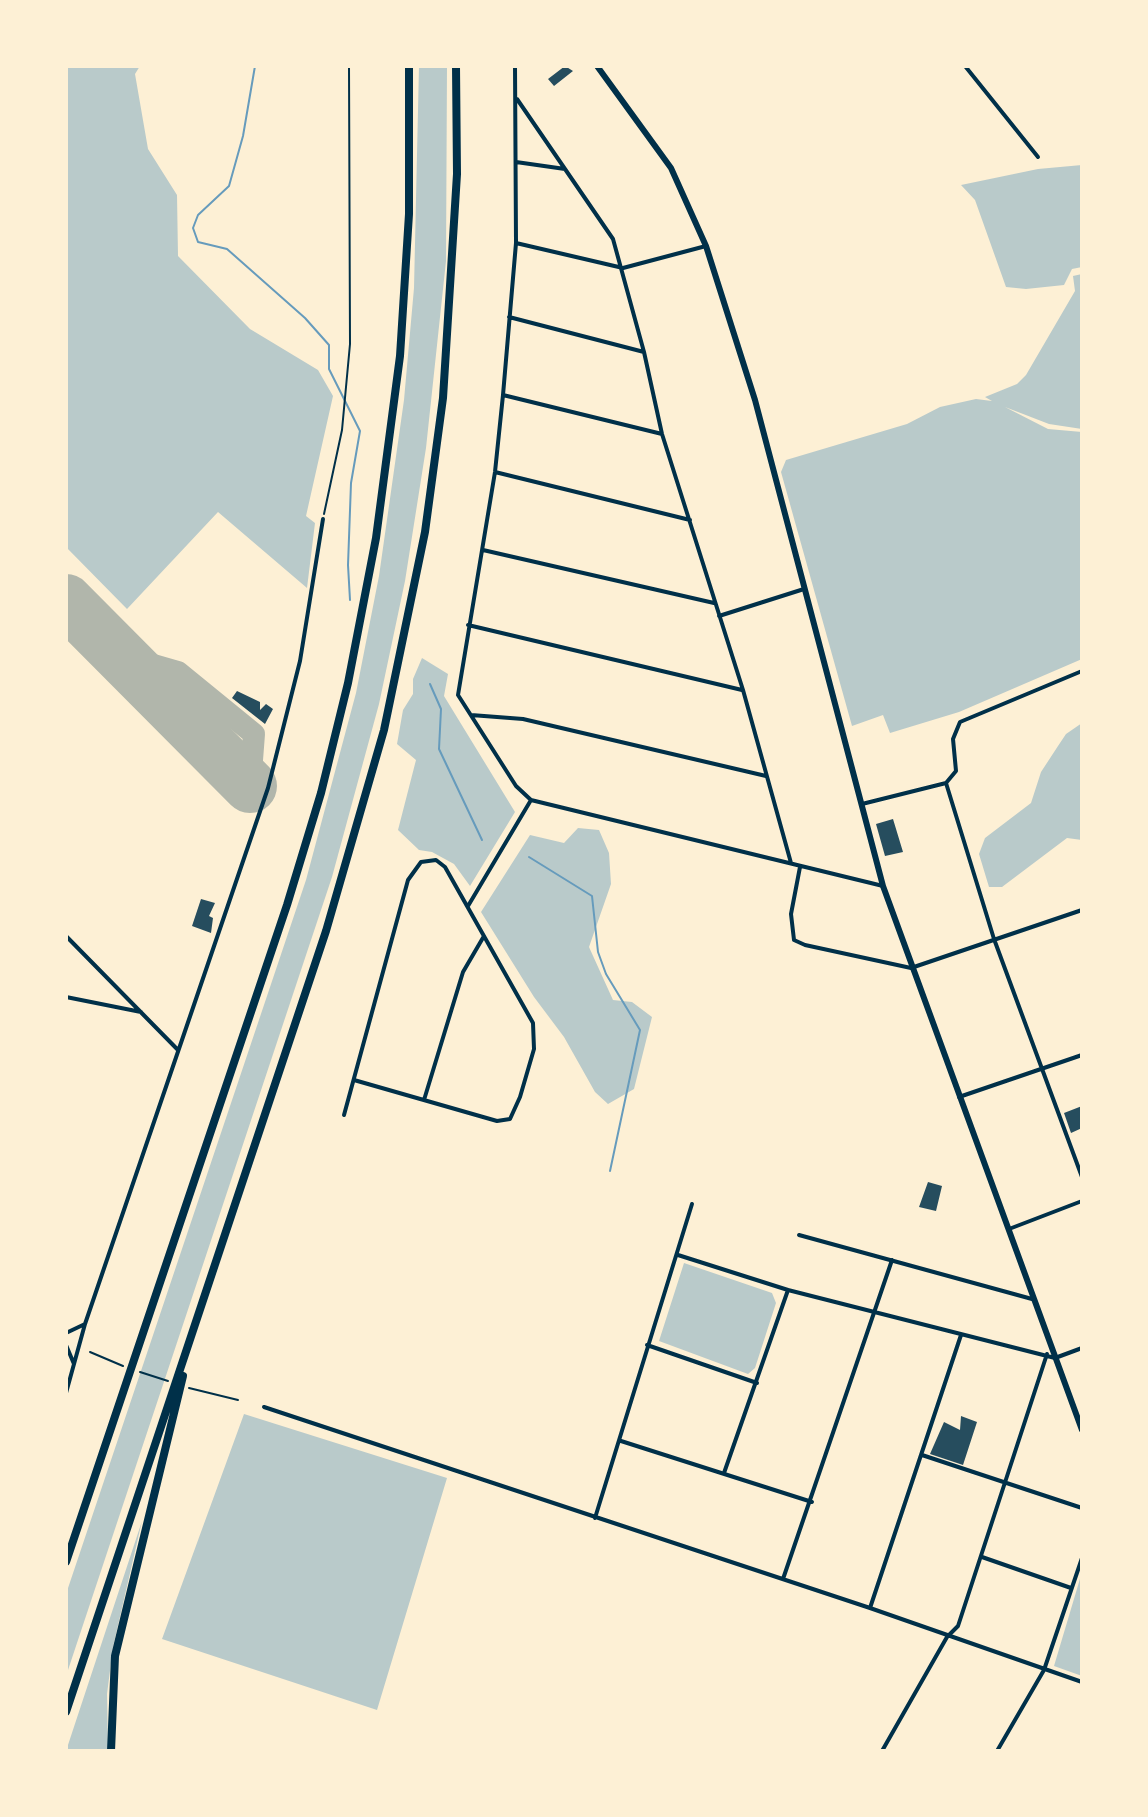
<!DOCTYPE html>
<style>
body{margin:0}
#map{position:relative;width:1148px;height:1817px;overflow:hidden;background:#fdf0d5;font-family:"Zilla Slab",serif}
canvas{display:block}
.frame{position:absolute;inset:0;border:68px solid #fdf0d5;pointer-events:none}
</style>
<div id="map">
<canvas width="1148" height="1817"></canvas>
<div class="frame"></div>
</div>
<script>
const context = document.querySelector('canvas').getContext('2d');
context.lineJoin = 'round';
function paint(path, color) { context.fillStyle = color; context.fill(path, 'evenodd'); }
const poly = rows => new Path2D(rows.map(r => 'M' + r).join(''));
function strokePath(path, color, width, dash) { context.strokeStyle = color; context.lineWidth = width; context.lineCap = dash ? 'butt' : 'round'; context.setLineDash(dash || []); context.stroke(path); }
paint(poly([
 [66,66,140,66,135,74,148,149,177,195,178,256,250,329,318,370,333,396,306,516,315,523,307,588,218,512,127,609,66,547],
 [419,66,447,66,446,261,426,448,405,581,379,704,332,877,66,1676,66,1594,306,880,356,693,379,576,404,400,414,288],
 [1082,165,1082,267,1072,269,1064,285,1026,289,1006,287,975,200,961,185,1038,169],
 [1082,274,1082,429,1049,424,1005,407,1048,429,1082,432,1082,659,959,712,890,733,883,715,852,726,781,472,786,460,907,424,940,407,976,399,992,401,985,397,1017,384,1026,375,1075,291,1073,276],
 [422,658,448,674,444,696,515,812,470,886,454,864,432,852,419,850,398,830,416,760,397,744,403,710,413,694,413,679],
 [1082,723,1082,840,1067,838,1002,887,989,887,979,854,985,838,1031,803,1041,772,1058,746,1066,734],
 [578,828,599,830,609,853,611,884,589,947,613,1000,632,1002,652,1017,634,1089,608,1104,595,1092,564,1037,534,997,481,912,530,835,564,843],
 [684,1263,772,1293,776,1303,755,1368,748,1374,659,1341],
 [244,1414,447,1478,377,1710,162,1639],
 [142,1521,113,1647,107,1694,108,1751,66,1751],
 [1082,1572,1082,1676,1054,1666]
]), '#b9caca');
strokePath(poly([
 [255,66,243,136,229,186,198,215,193,228,198,242,227,249,305,318,329,345,329,369,360,431,351,483,348,565,350,600],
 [430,684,441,709,439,749,482,840],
 [529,857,592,896,598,952,606,974,640,1030,610,1171]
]), '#669bbc', 2);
strokePath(poly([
 [119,655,178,672,254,734,250,786],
 [190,682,195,730]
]), '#b1b6ab', 22);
strokePath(poly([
 [66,601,250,786]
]), '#b1b6ab', 54);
paint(poly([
 [565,66,573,71,554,86,548,79],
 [237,691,260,702,260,710,266,704,273,709,265,724,232,698],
 [893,819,903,852,885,856,876,824],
 [201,899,215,903,209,916,213,918,211,933,192,926],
 [1082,1106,1082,1128,1071,1133,1064,1113],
 [928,1182,942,1186,936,1211,919,1207],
 [961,1416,977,1422,963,1465,930,1454,944,1422,960,1430]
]), '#264d5e');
strokePath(poly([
 [324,514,342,430,350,344,349,66],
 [90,1352,123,1366],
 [140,1372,168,1381],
 [189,1388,238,1400]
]), '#003049', 2);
strokePath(poly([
 [515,66,516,243,503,395,495,472,458,695,516,786,531,800,883,886],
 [965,66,1038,157],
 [517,99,613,239,644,352,662,434,743,690,791,863],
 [516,162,565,169],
 [516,243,623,268,706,246],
 [509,317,644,352],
 [503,395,662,434],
 [495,472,690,520],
 [483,550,714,603],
 [719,616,804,589],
 [468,625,742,690],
 [471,715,523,719,766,776],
 [946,783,994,939,1082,1177],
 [946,783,956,771,953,739,960,722,1082,671],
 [862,804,946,783],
 [800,867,791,914,794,940,805,945,911,968,1082,910],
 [468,906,531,800],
 [66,936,178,1050],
 [66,997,141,1012],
 [959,1097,1082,1055],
 [424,1100,463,972,484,936],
 [344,1115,408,880,421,862,436,860,445,867,533,1023,534,1049,520,1097,510,1119,497,1121,354,1080],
 [1009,1229,1082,1201],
 [799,1235,1032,1299],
 [678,1255,788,1290,1055,1358,1082,1348],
 [66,1333,85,1324],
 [66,1345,74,1364],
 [647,1345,757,1383],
 [66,1393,85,1324,268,788,300,661,323,519],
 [264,1407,870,1608,1082,1682],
 [621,1441,812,1502],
 [922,1455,1082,1508],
 [724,1473,788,1290],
 [595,1518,692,1204],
 [982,1557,1071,1588],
 [783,1579,892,1260],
 [870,1608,961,1335],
 [882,1751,947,1637,958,1626,1047,1354],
 [997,1751,1044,1670,1082,1558]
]), '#003049', 4);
strokePath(poly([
 [597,66,671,168,706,246,755,400,883,886,1082,1430]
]), '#003049', 6);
strokePath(poly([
 [66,1562,287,905,321,793,348,683,376,538,400,356,409,214,409,66],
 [66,1712,326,931,384,730,425,532,443,398,457,174,456,66],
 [111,1751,115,1656,183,1376]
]), '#003049', 8);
</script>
